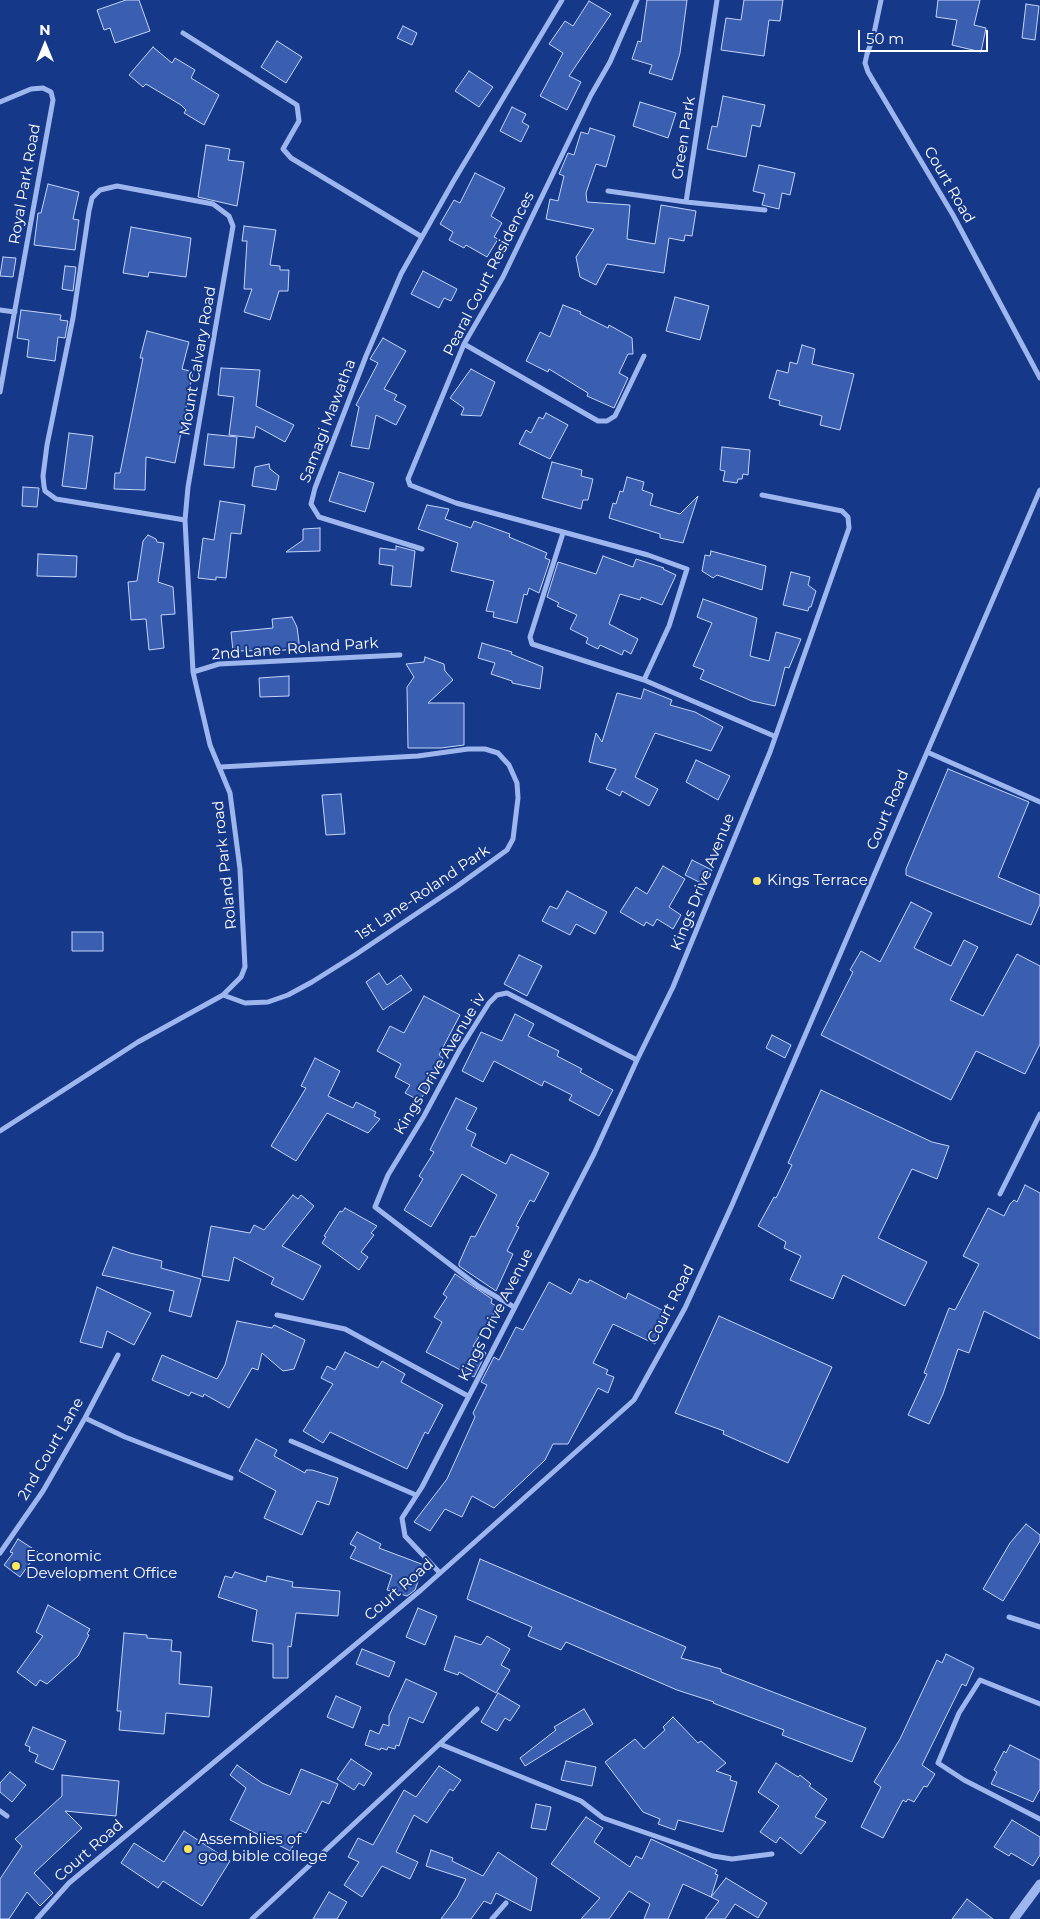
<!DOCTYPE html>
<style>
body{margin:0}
#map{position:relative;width:1040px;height:1919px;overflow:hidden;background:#163889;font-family:Montserrat,sans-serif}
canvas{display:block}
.north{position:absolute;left:20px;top:20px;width:50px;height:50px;-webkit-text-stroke:4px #163889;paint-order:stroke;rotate:0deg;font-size:14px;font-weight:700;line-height:20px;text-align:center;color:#fff}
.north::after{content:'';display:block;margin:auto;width:18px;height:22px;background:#fff;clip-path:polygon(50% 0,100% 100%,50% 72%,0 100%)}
.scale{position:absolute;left:858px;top:30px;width:130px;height:22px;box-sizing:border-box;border:2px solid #fff;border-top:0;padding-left:6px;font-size:15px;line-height:18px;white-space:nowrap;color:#fff;-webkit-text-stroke:4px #163889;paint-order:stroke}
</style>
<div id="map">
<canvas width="1040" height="1919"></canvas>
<div class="north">N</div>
<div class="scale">50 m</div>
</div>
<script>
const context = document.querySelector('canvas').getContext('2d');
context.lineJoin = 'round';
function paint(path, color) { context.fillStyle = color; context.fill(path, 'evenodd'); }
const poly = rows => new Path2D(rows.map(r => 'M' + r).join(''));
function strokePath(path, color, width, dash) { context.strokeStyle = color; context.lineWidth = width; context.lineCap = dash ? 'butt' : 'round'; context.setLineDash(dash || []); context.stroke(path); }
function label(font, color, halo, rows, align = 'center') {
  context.font = font + ' Montserrat,sans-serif'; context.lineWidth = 4; context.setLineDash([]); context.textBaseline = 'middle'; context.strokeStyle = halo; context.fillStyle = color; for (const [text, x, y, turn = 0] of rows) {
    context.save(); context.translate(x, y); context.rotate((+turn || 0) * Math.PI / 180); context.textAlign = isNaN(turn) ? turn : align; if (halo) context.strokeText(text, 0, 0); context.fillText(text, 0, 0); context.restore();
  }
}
const building = poly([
 [126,0,139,0,150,31,115,43,110,28,104,30,97,10,126,0],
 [647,0,687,0,680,53,672,80,649,73,652,65,632,59,638,41,641,42,647,0],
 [744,0,783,0,780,21,769,20,764,56,721,50,726,18,741,20,744,0],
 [938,0,980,0,974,25,986,28,981,52,952,45,957,20,936,17,938,0],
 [589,1,611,14,569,76,581,82,567,110,540,96,563,53,549,44,565,21,573,26,589,1],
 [1026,4,1039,6,1035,40,1022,38,1026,4],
 [403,26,417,33,412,45,397,38,403,26],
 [277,41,302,57,286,83,261,67,277,41],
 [153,47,172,63,175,58,195,70,191,78,219,95,204,125,184,113,186,110,181,105,146,84,143,87,129,75,153,47],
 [469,71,493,87,479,107,455,91,469,71],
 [723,96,765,105,760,127,752,125,746,157,707,149,712,126,717,127,723,96],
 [640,102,676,113,668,138,633,126,640,102],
 [512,107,526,114,522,122,529,126,521,142,500,131,512,107],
 [590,128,615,136,606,167,596,164,586,193,587,202,630,205,627,239,655,244,661,205,696,211,692,236,685,235,684,241,669,238,664,273,607,264,596,285,580,277,576,257,594,229,546,219,550,199,558,201,564,176,559,174,568,153,574,155,581,132,588,134,590,128],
 [206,145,230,149,228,160,244,162,237,206,198,197,206,145],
 [759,165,795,173,790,195,782,193,779,209,762,205,765,194,753,191,759,165],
 [475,173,505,188,491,216,502,223,494,237,498,239,487,257,466,245,464,248,449,240,453,232,440,224,454,200,460,203,475,173],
 [48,184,79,192,73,219,79,220,75,250,34,245,38,213,41,213,48,184],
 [244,226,276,230,270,265,280,266,280,270,289,270,288,291,279,291,270,320,244,312,252,289,244,289,247,241,242,241,244,226],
 [131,227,191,238,186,277,149,272,148,277,123,273,131,227],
 [3,257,16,258,13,277,0,276,3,257],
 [65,266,76,267,73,291,62,289,65,266],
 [423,271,457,289,451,301,444,298,439,308,411,294,423,271],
 [675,297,709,306,700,340,666,331,675,297],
 [563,305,581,312,580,314,608,328,609,325,632,338,633,354,628,354,619,373,628,378,614,408,587,396,588,393,549,369,548,372,526,361,540,332,550,337,563,305],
 [21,310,61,315,60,320,68,321,65,338,58,337,55,361,27,357,29,340,17,338,21,310],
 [147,331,189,342,182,369,193,372,175,463,146,457,145,490,114,489,115,473,120,473,143,358,140,358,147,331],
 [383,338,406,351,384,389,397,395,394,400,406,406,396,425,376,415,369,449,351,446,359,407,356,405,378,363,370,359,383,338],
 [802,345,815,349,812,364,854,374,840,430,820,425,822,416,779,405,780,401,769,398,777,370,788,373,790,362,797,364,802,345],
 [221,368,260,370,256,406,294,425,285,442,256,426,254,438,229,435,234,397,218,395,221,368],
 [471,369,495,382,481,416,461,415,464,408,450,398,471,369],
 [546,413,568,425,550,459,519,444,526,430,531,433,539,417,543,419,546,413],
 [69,433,93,436,86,489,62,486,69,433],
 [208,434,237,437,234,468,204,465,208,434],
 [722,447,750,450,748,475,743,474,742,479,738,479,737,483,723,481,725,471,720,470,722,447],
 [552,462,582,470,581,476,593,479,588,500,583,500,581,509,542,498,552,462],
 [269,464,270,469,279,476,276,490,252,486,255,467,269,464],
 [339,472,374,483,365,512,329,501,339,472],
 [627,477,644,482,642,490,653,494,650,505,680,514,698,496,683,543,660,538,660,534,609,518,613,503,616,504,620,491,623,492,627,477],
 [23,487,39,488,37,507,22,506,23,487],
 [220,501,245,505,241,534,231,533,226,578,216,577,216,580,198,578,203,538,214,540,220,501],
 [427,505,449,509,445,519,471,528,474,521,510,534,509,537,547,553,545,558,550,560,539,593,529,588,527,595,524,594,517,623,493,617,494,612,486,611,494,581,451,571,458,543,418,529,427,505],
 [320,528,320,551,286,552,303,540,303,529,320,528],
 [148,535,156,539,157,542,164,543,158,582,173,587,175,614,161,615,164,648,149,650,146,619,131,620,128,582,137,581,143,541,148,535],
 [396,546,415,551,411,587,391,585,393,566,379,564,380,548,396,550,396,546],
 [711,551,766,566,762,590,717,575,713,578,702,571,705,555,710,556,711,551],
 [38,554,77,556,76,577,37,576,38,554],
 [603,556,633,567,636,559,664,568,663,569,676,575,662,605,641,597,640,600,620,594,609,624,638,639,631,654,624,650,622,655,600,645,598,649,586,643,588,638,570,629,577,615,557,606,559,603,547,597,558,562,596,574,603,556],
 [791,572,810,577,808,585,816,591,811,607,809,607,808,611,783,605,791,572],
 [703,599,757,618,750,656,769,661,776,632,801,639,789,668,785,667,775,706,752,701,700,679,704,670,693,666,712,623,697,617,703,599],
 [292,617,297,627,300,650,233,651,231,632,273,628,272,619,292,617],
 [482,643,512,652,511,654,543,667,540,689,512,683,512,681,491,674,495,663,478,658,482,643],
 [425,657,444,664,445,671,453,680,428,703,464,703,464,745,441,748,408,748,407,687,414,677,406,664,424,662,425,657],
 [289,676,289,696,260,697,259,678,289,676],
 [644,689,672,700,670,705,695,712,723,727,711,751,655,733,635,777,658,789,649,806,622,791,620,796,606,789,616,769,589,762,596,733,602,742,617,693,641,699,644,689],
 [696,760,730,776,718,800,686,782,696,760],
 [948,769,1029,802,998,877,1040,895,1040,904,1031,925,906,875,906,869,948,769],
 [341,794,345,834,326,835,322,795,341,794],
 [692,860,712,870,705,885,685,875,692,860],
 [663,866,685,879,669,907,681,915,673,929,657,919,653,926,646,922,644,926,620,912,636,887,647,894,663,866],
 [567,891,607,912,595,934,576,924,570,935,542,921,550,906,557,909,567,891],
 [911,902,932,913,914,948,951,966,964,940,978,947,950,1000,983,1016,1017,954,1040,966,1040,1044,1025,1074,976,1051,951,1100,821,1035,853,972,850,970,861,951,880,962,911,902],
 [72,932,103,932,103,951,72,951,72,932],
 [519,955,542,966,527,996,504,984,519,955],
 [379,973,387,985,401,975,412,990,383,1010,366,982,379,973],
 [424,996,460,1015,439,1055,443,1058,420,1101,405,1093,410,1085,395,1077,401,1064,377,1051,390,1026,404,1033,424,996],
 [515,1014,534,1024,528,1036,559,1051,557,1056,582,1069,580,1072,613,1090,599,1116,569,1100,572,1095,544,1081,542,1086,494,1061,483,1082,462,1071,481,1032,502,1041,515,1014],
 [772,1035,791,1045,785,1058,766,1048,772,1035],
 [315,1058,340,1071,328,1096,353,1108,356,1102,376,1112,374,1116,380,1119,368,1133,327,1113,296,1161,271,1146,306,1088,301,1086,315,1058],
 [821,1090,932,1142,949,1146,937,1179,912,1169,878,1238,927,1262,905,1306,843,1275,833,1299,790,1280,801,1256,784,1248,786,1242,758,1226,774,1197,776,1198,792,1165,788,1163,821,1090],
 [456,1098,477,1108,466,1129,476,1134,471,1146,506,1164,511,1154,549,1173,534,1202,530,1200,516,1226,519,1227,507,1251,513,1254,496,1291,459,1266,459,1263,471,1236,475,1237,497,1195,462,1174,431,1227,404,1210,423,1179,419,1176,434,1152,430,1150,456,1098],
 [1025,1185,1040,1193,1040,1339,984,1311,969,1353,958,1349,943,1394,929,1424,908,1415,927,1374,924,1373,949,1308,955,1310,979,1264,963,1256,988,1208,1004,1216,1010,1204,1014,1200,1017,1202,1025,1185],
 [293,1195,298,1199,301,1195,314,1206,282,1246,321,1266,303,1300,271,1284,274,1278,234,1257,229,1281,202,1276,211,1226,250,1233,254,1225,264,1230,293,1195],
 [345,1208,377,1226,371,1233,374,1235,361,1252,368,1257,359,1270,322,1243,326,1237,324,1236,340,1211,342,1212,345,1208],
 [113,1247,130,1253,162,1261,161,1268,201,1279,191,1317,169,1311,174,1291,102,1275,113,1247],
 [455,1274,492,1299,491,1303,498,1307,473,1346,486,1353,474,1377,426,1352,442,1322,434,1317,447,1297,443,1294,455,1274],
 [579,1279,588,1283,590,1280,626,1299,628,1293,670,1314,655,1344,613,1324,593,1363,608,1370,606,1374,614,1377,608,1393,598,1388,568,1444,553,1444,545,1460,494,1508,472,1496,462,1517,445,1509,430,1531,414,1522,447,1479,475,1417,473,1413,487,1385,481,1382,494,1357,499,1360,516,1327,523,1330,549,1282,571,1294,579,1279],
 [97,1287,151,1313,134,1345,107,1331,102,1348,80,1342,97,1287],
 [719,1316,832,1367,788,1463,723,1434,724,1431,675,1413,719,1316],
 [237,1321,272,1328,274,1325,305,1340,294,1369,283,1371,262,1353,258,1370,252,1368,229,1408,204,1394,203,1397,191,1392,189,1396,152,1380,162,1355,217,1379,225,1365,237,1321],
 [345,1352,378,1368,382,1361,405,1374,401,1382,443,1405,428,1434,425,1432,407,1469,330,1432,323,1443,303,1431,333,1384,321,1378,327,1366,335,1370,345,1352],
 [256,1439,277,1450,274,1456,305,1473,306,1470,312,1470,338,1478,329,1505,317,1501,302,1535,264,1518,276,1491,239,1471,256,1439],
 [1026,1524,1040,1535,1040,1541,1003,1601,983,1589,1010,1543,1026,1524],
 [357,1532,381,1544,379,1548,424,1565,415,1590,407,1596,387,1590,392,1575,350,1558,356,1547,350,1544,357,1532],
 [18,1539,38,1552,20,1577,4,1565,13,1553,10,1552,18,1539],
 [480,1559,686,1647,681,1658,721,1669,721,1672,866,1728,852,1762,782,1735,784,1730,713,1703,714,1702,677,1690,566,1642,561,1650,528,1636,532,1627,467,1599,480,1559],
 [235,1572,266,1582,267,1576,293,1582,292,1587,340,1591,338,1616,296,1613,291,1647,288,1646,288,1678,273,1678,273,1644,252,1641,257,1610,218,1597,225,1576,232,1578,235,1572],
 [48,1605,90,1629,87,1634,89,1635,78,1656,47,1684,40,1680,36,1686,17,1672,43,1636,36,1632,48,1605],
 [418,1608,437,1616,425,1645,406,1637,418,1608],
 [124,1633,147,1635,147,1638,172,1640,171,1651,181,1652,179,1684,212,1687,209,1717,166,1713,164,1734,119,1730,121,1711,117,1711,124,1633],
 [455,1636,481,1645,487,1636,510,1649,501,1665,510,1670,496,1693,459,1672,458,1675,444,1670,455,1636],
 [362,1649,395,1662,389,1677,356,1664,362,1649],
 [946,1654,974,1668,966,1686,962,1684,922,1765,935,1774,927,1787,924,1786,914,1802,908,1799,906,1802,903,1800,883,1838,861,1827,881,1787,874,1782,900,1739,937,1660,942,1663,946,1654],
 [406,1679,437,1693,423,1723,409,1717,399,1746,396,1745,395,1749,388,1747,387,1750,381,1748,380,1750,365,1745,370,1730,379,1734,383,1724,389,1726,389,1716,406,1679],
 [498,1693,520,1706,510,1721,505,1718,497,1731,481,1722,498,1693],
 [336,1696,361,1707,353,1728,327,1717,336,1696],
 [584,1709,593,1724,525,1766,520,1758,556,1730,554,1727,584,1709],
 [673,1717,698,1743,701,1741,726,1763,716,1771,731,1776,730,1780,737,1782,723,1832,678,1820,675,1830,658,1824,660,1819,643,1812,605,1762,635,1739,644,1749,665,1730,663,1727,673,1717],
 [33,1727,66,1741,53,1770,35,1762,38,1755,29,1751,30,1747,25,1745,33,1727],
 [1010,1745,1040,1760,1040,1789,1033,1802,991,1784,997,1772,994,1770,1004,1751,1006,1753,1010,1745],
 [351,1759,372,1773,364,1786,359,1783,354,1790,337,1779,351,1759],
 [566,1761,596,1767,592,1786,561,1780,566,1761],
 [776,1763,798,1777,800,1775,811,1784,809,1786,827,1799,815,1817,826,1822,801,1854,780,1837,776,1843,760,1832,779,1806,758,1792,776,1763],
 [237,1765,262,1783,290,1795,301,1769,338,1784,329,1804,322,1801,306,1833,301,1831,290,1851,230,1820,246,1788,230,1775,237,1765],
 [439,1766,461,1780,453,1791,450,1789,427,1823,414,1815,396,1852,418,1862,410,1879,382,1866,362,1897,344,1885,359,1862,348,1857,358,1838,373,1845,404,1790,416,1797,439,1766],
 [10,1772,26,1785,12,1802,0,1792,0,1783,10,1772],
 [62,1775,119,1781,116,1816,65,1811,82,1828,34,1873,53,1893,40,1906,27,1892,9,1919,0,1919,0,1879,22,1846,15,1839,62,1796,62,1775],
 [536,1804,551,1807,546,1830,531,1828,536,1804],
 [586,1817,603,1828,594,1842,630,1867,636,1856,642,1859,651,1839,717,1870,715,1874,718,1875,711,1897,683,1884,668,1919,644,1919,650,1904,629,1891,609,1919,581,1919,600,1898,551,1864,586,1817],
 [1012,1820,1040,1837,1040,1855,1033,1866,1011,1853,1009,1856,994,1847,1012,1820],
 [184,1831,230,1861,202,1906,163,1881,158,1888,121,1863,134,1843,164,1862,184,1831],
 [431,1850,453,1858,452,1861,483,1876,498,1852,537,1878,531,1911,496,1893,491,1904,484,1901,471,1919,441,1919,457,1897,466,1879,426,1866,431,1850],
 [726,1878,767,1903,758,1918,735,1904,725,1919,705,1919,719,1901,711,1897,726,1878],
 [329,1892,347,1902,337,1919,313,1919,329,1892],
 [967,1899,993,1919,952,1919,967,1899]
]);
paint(building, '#3a5eb0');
strokePath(building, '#c3d5fa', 1);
strokePath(poly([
 [637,0,610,62,591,95,503,277,464,344,408,479,410,485,456,503,648,555,687,569,669,626,644,680,774,736],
 [881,0,873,38,867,54,865,63,868,72,953,215,1040,378],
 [183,33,297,105,299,121,283,149,291,158,422,237],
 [0,102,31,89,43,88,51,92,53,100,0,392],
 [608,191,686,202,717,0],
 [686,202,765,210],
 [0,310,15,312],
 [464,344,598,421,607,421,615,416,644,356],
 [563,533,530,637,532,644,644,680],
 [422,549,319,517,311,504,315,488,366,356,401,274,453,182,562,0],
 [193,672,219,664,400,655],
 [927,752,1040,802],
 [221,767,418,756,468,749,485,749,498,753,509,765,517,783,518,798,513,839,507,850,456,887,355,955,312,982,288,995,268,1002,245,1003,223,995],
 [0,1131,138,1042,223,995,241,977,245,967,240,869,230,793,210,745,193,672,185,520,188,487,233,226,229,216,213,204,117,186,100,190,92,198,89,211,73,318,47,445,43,476,44,486,45,491,56,499,185,520],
 [1000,1194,1040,1114],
 [514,1307,478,1286,375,1207,388,1175,424,1116,460,1049,489,1003,497,995,507,993,637,1060,673,987,770,752,849,528,848,517,842,511,762,495],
 [277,1315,345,1329,468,1396],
 [85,1418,125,1437,231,1478],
 [291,1441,416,1495],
 [0,1553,43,1491,85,1418,118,1355],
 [439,1572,405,1536,402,1518,422,1487,594,1154,637,1060],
 [1009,1617,1040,1627],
 [1040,1704,980,1680,959,1713,938,1763,964,1780,1040,1819],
 [440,1744,581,1801,603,1818,713,1856,732,1859,772,1854],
 [0,1811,7,1816],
 [37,1919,69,1883,421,1590,634,1400,685,1308,732,1205,1040,490],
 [252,1919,477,1709],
 [492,1919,506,1903]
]), '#9eb6ee', 5);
strokePath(poly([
 [1014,1919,1040,1884]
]), '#9eb6ee', 9);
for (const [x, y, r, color] of [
 [757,881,5,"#ffe75b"],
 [16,1566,5,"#ffe75b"],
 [188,1849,5,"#ffe75b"]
]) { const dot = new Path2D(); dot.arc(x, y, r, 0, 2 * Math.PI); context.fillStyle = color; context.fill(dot); strokePath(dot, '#163889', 2); }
label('15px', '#fff', '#163889', [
 ["Green Park",684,138,-81],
 ["Royal Park Road",25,184,-80],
 ["Court Road",949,185,60],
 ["Pearal Court Residences",489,274,-63],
 ["Mount Calvary Road",198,361,-80],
 ["Samagi Mawatha",328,421,-69],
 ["2nd Lane-Roland Park",295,649,-4],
 ["Court Road",888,810,-67],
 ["Roland Park road",225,865,-96],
 ["Kings Drive Avenue",703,882,-68],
 ["1st Lane-Roland Park",423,893,-34],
 ["Kings Drive Avenue iv",440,1064,-59],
 ["Court Road",671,1304,-63],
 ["Kings Drive Avenue",496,1315,-63],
 ["2nd Court Lane",51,1449,-60],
 ["Court Road",399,1590,-41],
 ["Court Road",89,1851,-41]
]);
label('15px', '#fff', '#163889', [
 ["Kings Terrace",767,881],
 ["Economic",26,1557],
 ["Development Office",26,1574],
 ["Assemblies of",198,1840],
 ["god bible college",198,1857]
], 'left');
</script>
